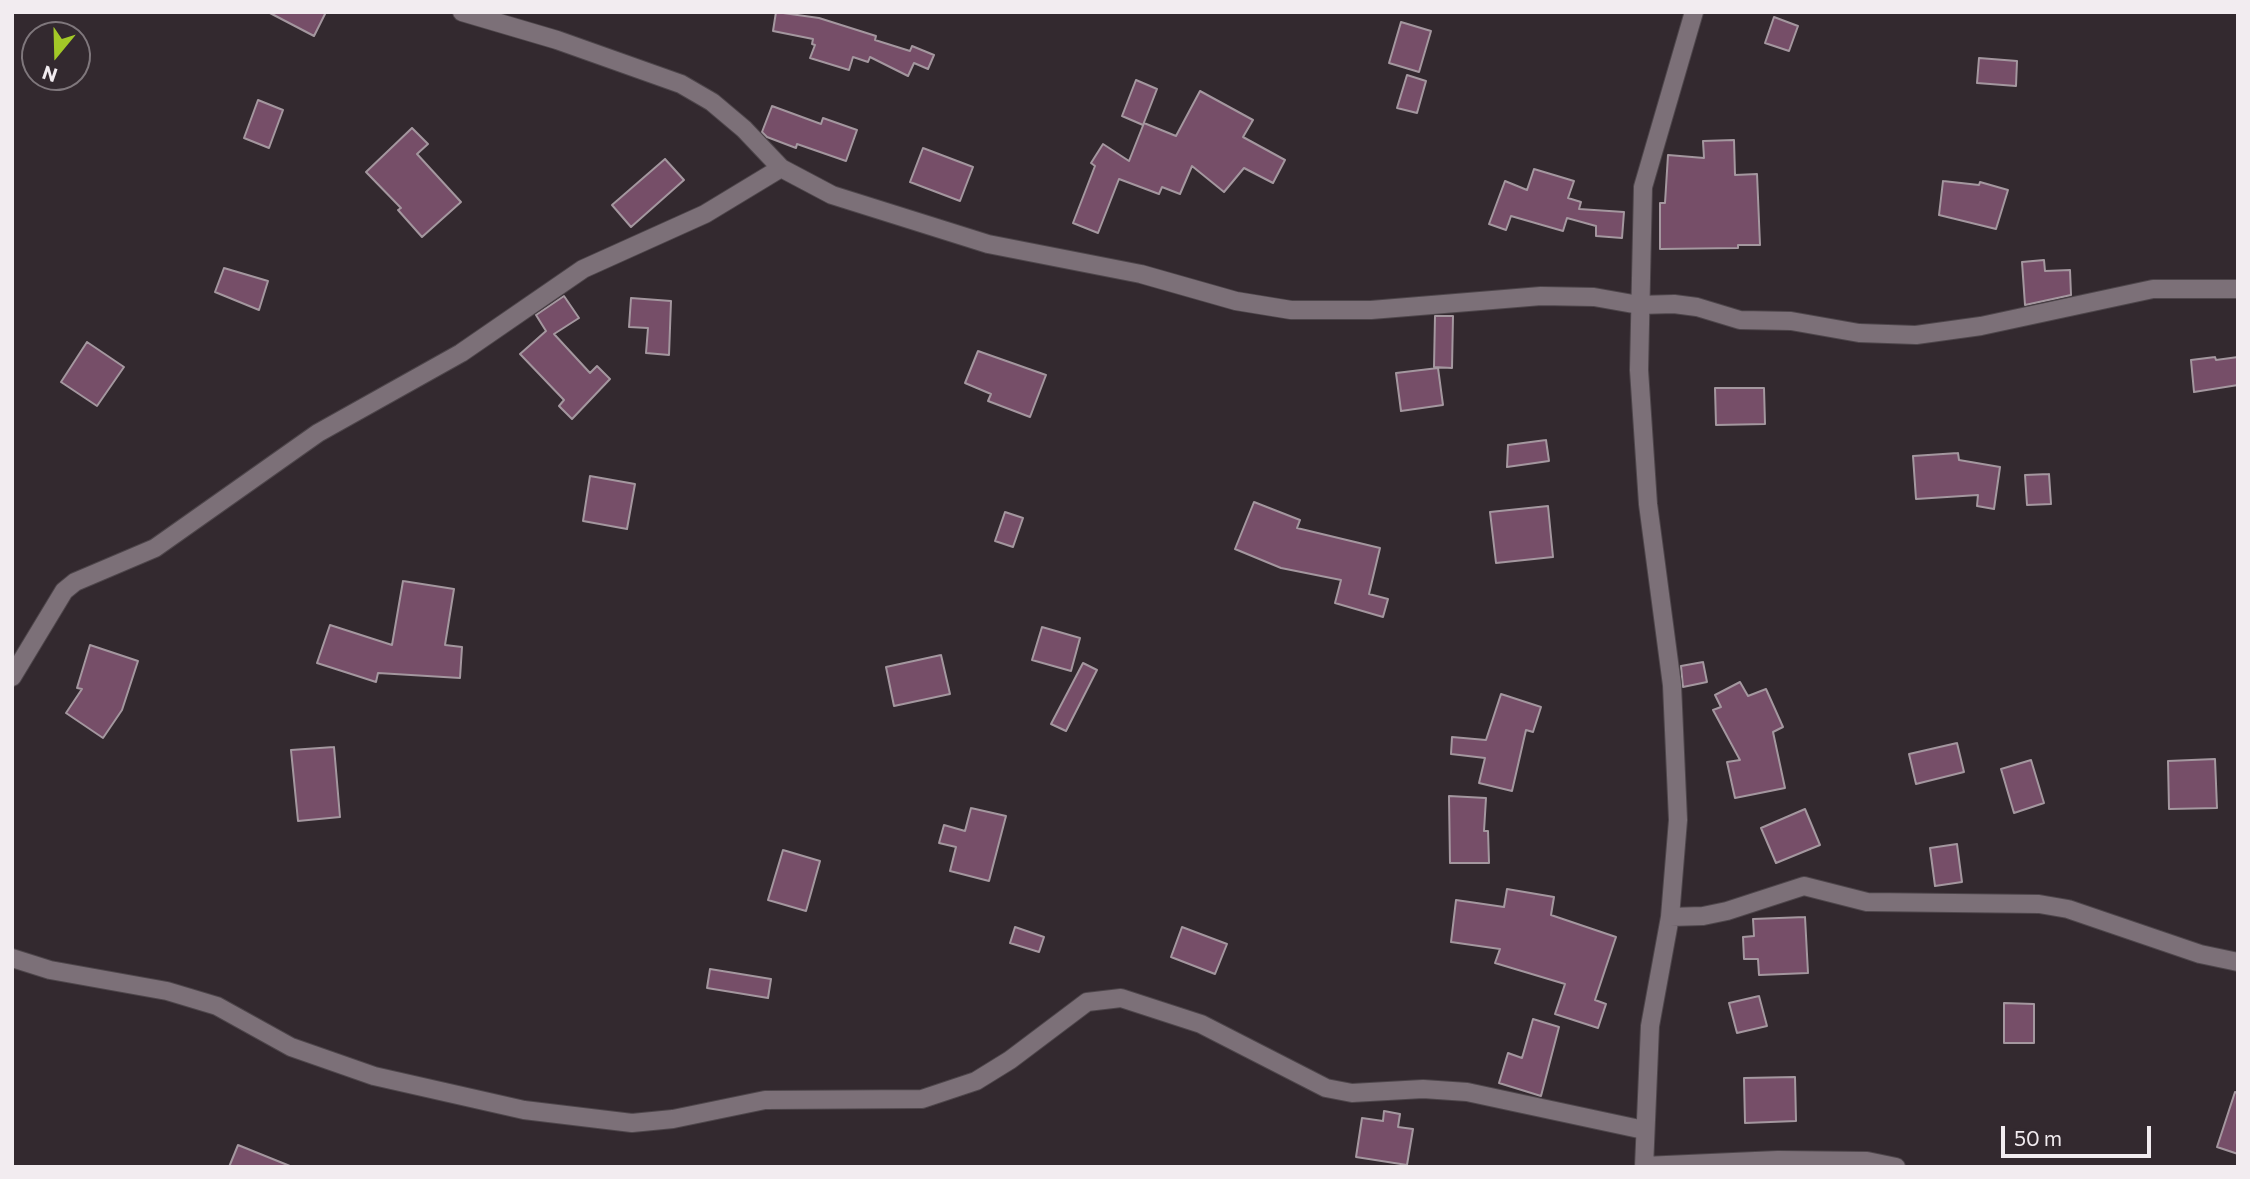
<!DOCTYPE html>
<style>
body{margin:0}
#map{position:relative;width:2250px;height:1179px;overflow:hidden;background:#33292f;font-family:Commissioner,sans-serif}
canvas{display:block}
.frame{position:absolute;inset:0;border:14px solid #f2ecf0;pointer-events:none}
.north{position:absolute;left:21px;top:21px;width:70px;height:70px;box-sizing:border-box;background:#33292f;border:2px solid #7f777c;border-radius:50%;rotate:199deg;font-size:19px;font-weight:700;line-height:28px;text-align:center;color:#f2ecf0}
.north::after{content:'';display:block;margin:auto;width:24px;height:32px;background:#a3c927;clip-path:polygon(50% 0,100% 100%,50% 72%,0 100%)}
.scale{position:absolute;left:2001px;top:1126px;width:150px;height:32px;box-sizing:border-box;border:4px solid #f2ecf0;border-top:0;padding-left:9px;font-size:21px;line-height:24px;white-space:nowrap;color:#f2ecf0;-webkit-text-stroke:5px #33292f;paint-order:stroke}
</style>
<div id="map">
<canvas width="2250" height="1179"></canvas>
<div class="frame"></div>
<div class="north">N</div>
<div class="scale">50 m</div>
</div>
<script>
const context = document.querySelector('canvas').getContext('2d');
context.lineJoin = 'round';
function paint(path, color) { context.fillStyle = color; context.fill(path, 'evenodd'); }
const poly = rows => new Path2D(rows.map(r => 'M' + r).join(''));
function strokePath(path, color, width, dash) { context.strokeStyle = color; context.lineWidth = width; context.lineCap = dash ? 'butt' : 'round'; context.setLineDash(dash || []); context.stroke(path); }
const building = poly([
 [268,12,326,12,314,36,268,12],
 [776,12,819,18,876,36,875,40,910,51,912,46,934,55,928,69,914,63,908,76,870,57,868,62,853,57,849,70,810,58,815,45,812,44,813,39,773,31,776,12],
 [1774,17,1798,26,1789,51,1765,43,1774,17],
 [1401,22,1431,31,1419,72,1389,63,1401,22],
 [1979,58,2017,61,2016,86,1977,83,1979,58],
 [1407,75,1426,81,1417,113,1397,108,1407,75],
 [1136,80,1157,89,1143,125,1122,116,1136,80],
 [1200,91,1253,120,1243,137,1285,160,1273,183,1244,168,1224,192,1192,166,1180,194,1162,187,1159,194,1119,179,1098,233,1073,223,1095,166,1091,163,1103,144,1129,161,1144,123,1176,136,1200,91],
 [258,100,283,110,269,148,244,138,258,100],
 [772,106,821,124,823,118,857,130,846,161,797,144,796,148,767,137,762,132,772,106],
 [412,128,428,144,417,154,461,202,422,237,398,210,401,208,366,172,412,128],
 [1734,140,1735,175,1757,174,1760,245,1738,245,1738,248,1660,249,1660,203,1665,203,1668,155,1704,158,1703,141,1734,140],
 [923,148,973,167,960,201,910,182,923,148],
 [665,159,684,180,631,227,612,205,665,159],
 [1534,169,1574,181,1568,198,1581,202,1579,209,1624,212,1622,238,1596,236,1596,226,1567,218,1563,231,1511,216,1506,230,1489,224,1505,181,1527,190,1534,169],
 [1943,181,1979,185,1980,182,2008,190,1996,229,1939,215,1943,181],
 [2044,260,2045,271,2070,270,2071,295,2025,305,2022,262,2044,260],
 [224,268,268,281,259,310,215,292,224,268],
 [564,296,579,318,554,334,590,373,597,366,610,379,572,419,559,406,564,400,520,354,546,331,536,315,564,296],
 [631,298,671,301,669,355,646,353,648,328,629,327,631,298],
 [1435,316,1453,316,1452,368,1434,367,1435,316],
 [87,342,124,367,97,406,61,382,87,342],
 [978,351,1046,375,1030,417,988,401,991,394,965,383,978,351],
 [2215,357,2216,360,2238,357,2238,385,2194,392,2191,360,2215,357],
 [1438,368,1443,405,1401,411,1396,373,1438,368],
 [1715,388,1764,388,1765,424,1716,425,1715,388],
 [1546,440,1549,461,1507,467,1508,445,1546,440],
 [1958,453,1959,460,2000,467,1994,509,1977,506,1978,495,1916,499,1913,456,1958,453],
 [2049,474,2051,504,2027,505,2025,475,2049,474],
 [590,476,635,484,627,529,583,521,590,476],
 [1254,502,1300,520,1297,528,1380,548,1369,594,1388,599,1383,617,1335,603,1341,580,1281,568,1235,549,1254,502],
 [1548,506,1553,557,1496,563,1490,512,1548,506],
 [1005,512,1023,518,1013,547,995,541,1005,512],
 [403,581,454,589,445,645,462,647,460,678,378,673,376,682,317,663,330,625,392,645,403,581],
 [1042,627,1080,638,1071,671,1032,660,1042,627],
 [90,645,138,661,122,710,103,738,66,713,82,689,77,688,90,645],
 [941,655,950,694,894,706,886,667,941,655],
 [1703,662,1707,682,1683,687,1681,666,1703,662],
 [1083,663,1097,670,1066,731,1051,724,1083,663],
 [1740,682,1748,696,1766,689,1783,727,1773,732,1785,788,1735,798,1727,762,1740,760,1713,710,1721,707,1715,695,1740,682],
 [1501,694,1541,707,1533,732,1526,730,1512,791,1479,783,1485,758,1451,754,1452,737,1486,740,1501,694],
 [1957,743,1964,772,1916,784,1909,754,1957,743],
 [334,747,340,817,298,821,291,750,334,747],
 [2215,759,2217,808,2169,809,2168,761,2215,759],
 [2031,760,2044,803,2014,813,2001,769,2031,760],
 [1449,796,1486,798,1484,831,1488,831,1489,863,1450,863,1449,796],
 [971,808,1006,816,989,881,950,871,956,847,939,843,944,825,965,831,971,808],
 [1805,809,1820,845,1776,863,1761,828,1805,809],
 [1957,844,1962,882,1935,886,1930,848,1957,844],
 [783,850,820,861,806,911,768,900,783,850],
 [1507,889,1554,897,1551,915,1616,937,1595,1000,1606,1004,1598,1028,1555,1014,1565,984,1495,963,1500,949,1451,942,1456,900,1504,907,1507,889],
 [1805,917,1808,973,1759,975,1758,959,1744,959,1743,937,1754,936,1753,919,1805,917],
 [1015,927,1044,937,1039,952,1010,943,1015,927],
 [1182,927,1227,944,1215,974,1171,957,1182,927],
 [710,969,771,979,768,998,707,988,710,969],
 [1759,996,1767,1026,1737,1033,1729,1003,1759,996],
 [2004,1003,2034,1004,2034,1043,2004,1043,2004,1003],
 [1533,1019,1559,1027,1541,1096,1499,1083,1508,1053,1522,1058,1533,1019],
 [1795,1077,1796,1121,1745,1123,1744,1078,1795,1077],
 [2235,1092,2238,1093,2238,1154,2217,1147,2235,1092],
 [1384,1111,1400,1114,1398,1127,1413,1129,1407,1165,1356,1157,1362,1118,1383,1121,1384,1111],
 [238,1145,290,1166,290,1167,229,1167,238,1145]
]);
paint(building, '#764e68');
strokePath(building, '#a4979f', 2);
const minor = poly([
 [462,12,557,40,681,84,712,102,744,129,781,168,832,195,988,244,1141,274,1236,301,1291,310,1371,310,1541,296,1594,297,1639,305,1674,304,1697,307,1740,320,1791,321,1859,333,1916,335,1981,326,2153,289,2238,289],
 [12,677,64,591,75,582,155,548,318,433,461,353,583,269,705,214,781,168],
 [1670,917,1703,916,1727,911,1804,886,1867,902,2039,904,2068,909,2200,954,2238,962],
 [12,958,50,970,167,991,217,1006,291,1047,374,1076,524,1110,632,1123,673,1119,765,1100,922,1099,976,1081,1010,1060,1087,1002,1121,998,1201,1024,1326,1088,1352,1093,1423,1089,1467,1092,1644,1130],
 [1644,1166,1778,1160,1867,1161,1896,1167],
 [1644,1167,1650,1026,1670,917,1678,820,1672,685,1648,504,1639,370,1643,187,1694,12]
]);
strokePath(minor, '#4e464b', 20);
strokePath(minor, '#7c7078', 18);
</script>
